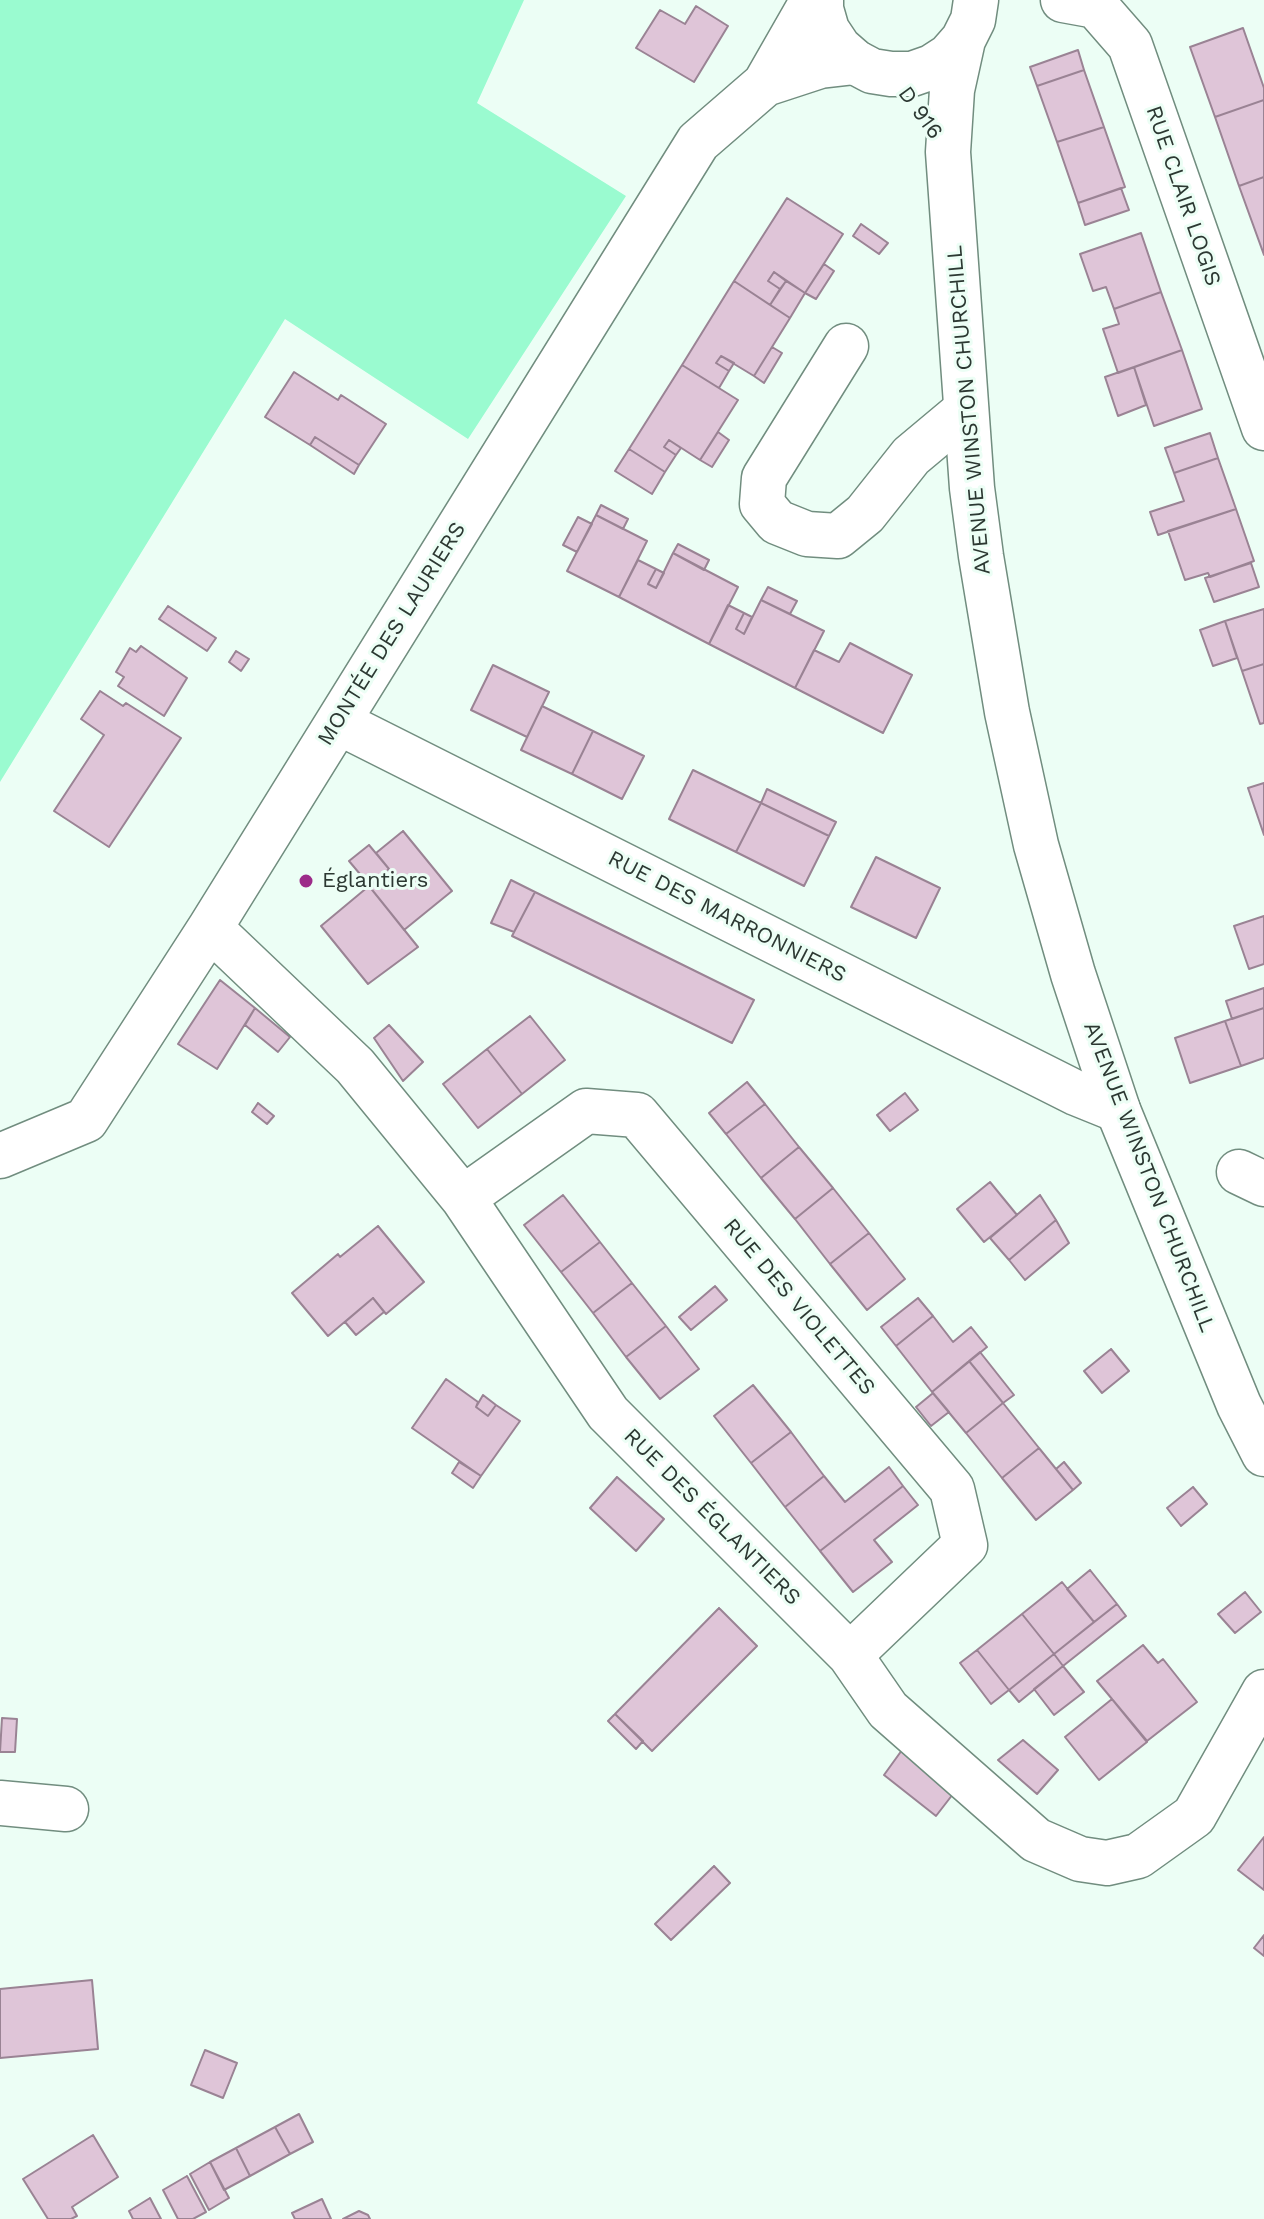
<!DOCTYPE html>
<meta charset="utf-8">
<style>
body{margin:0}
canvas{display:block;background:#ecfef5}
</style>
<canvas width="1264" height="2219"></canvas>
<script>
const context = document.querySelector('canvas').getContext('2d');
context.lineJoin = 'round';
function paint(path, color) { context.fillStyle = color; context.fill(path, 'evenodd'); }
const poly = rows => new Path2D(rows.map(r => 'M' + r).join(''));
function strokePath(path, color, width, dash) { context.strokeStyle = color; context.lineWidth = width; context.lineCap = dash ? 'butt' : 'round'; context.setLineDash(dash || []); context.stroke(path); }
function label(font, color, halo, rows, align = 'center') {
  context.font = font + ' "Work Sans",sans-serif'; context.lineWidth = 6; context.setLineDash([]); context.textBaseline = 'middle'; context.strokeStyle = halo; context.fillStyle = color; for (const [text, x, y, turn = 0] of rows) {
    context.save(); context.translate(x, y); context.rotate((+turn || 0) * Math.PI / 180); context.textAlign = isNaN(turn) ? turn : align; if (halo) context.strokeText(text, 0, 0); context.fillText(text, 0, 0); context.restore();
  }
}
paint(poly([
 [0,0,524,0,477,103,626,196,468,439,285,319,0,782]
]), '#9afbd0');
const building = poly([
 [696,6,728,26,694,82,636,48,660,10,685,24,696,6],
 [1243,28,1264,88,1264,100,1215,117,1190,47,1243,28],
 [1078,50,1084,70,1037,86,1030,67,1078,50],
 [1084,70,1104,127,1057,142,1037,86,1084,70],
 [1264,100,1264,177,1239,186,1215,117,1264,100],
 [1104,127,1125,187,1078,203,1057,142,1104,127],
 [1264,177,1264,255,1239,186,1264,177],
 [1121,188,1129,210,1085,225,1078,203,1121,188],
 [787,198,843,234,805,293,774,272,768,281,780,289,770,305,734,281,787,198],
 [861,224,888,243,879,254,853,236,861,224],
 [1141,233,1161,292,1114,309,1106,287,1093,291,1080,254,1141,233],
 [824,264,834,271,816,299,805,293,824,264],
 [774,272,786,281,780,289,768,281,774,272],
 [734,281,790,318,754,376,721,356,716,363,729,371,719,388,682,365,734,281],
 [786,281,805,293,790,318,770,305,786,281],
 [1161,292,1182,350,1118,373,1103,329,1119,324,1114,309,1161,292],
 [772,347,782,353,764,383,754,376,772,347],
 [1182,350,1202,409,1154,426,1134,367,1182,350],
 [721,356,734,363,729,371,716,363,721,356],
 [682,365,738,400,700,460,669,440,664,447,676,455,665,472,629,449,682,365],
 [1134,367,1146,405,1118,416,1105,377,1134,367],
 [294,372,338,400,341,395,386,424,359,465,315,437,310,445,265,417,294,372],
 [718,432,729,440,712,467,700,460,718,432],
 [1210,433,1218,458,1174,473,1165,448,1210,433],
 [315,437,359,465,354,474,310,445,315,437],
 [669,440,681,448,676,455,664,447,669,440],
 [629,449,665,472,652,494,615,471,629,449],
 [1218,458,1236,509,1158,535,1150,512,1184,501,1174,473,1218,458],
 [601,505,628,519,623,529,596,515,601,505],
 [1236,509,1254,561,1210,577,1208,573,1185,580,1168,531,1236,509],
 [596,515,647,541,619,597,567,571,596,515],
 [578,517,592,524,577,552,563,545,578,517],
 [678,544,709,560,704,570,673,553,678,544],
 [673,553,738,587,709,644,619,597,638,560,656,569,648,584,656,588,673,553],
 [1251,563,1259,587,1214,602,1205,578,1251,563],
 [656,569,664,573,656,588,648,584,656,569],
 [768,587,797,601,790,614,761,600,768,587],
 [761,600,824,631,795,688,709,644,728,605,744,613,736,629,744,634,761,600],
 [168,606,216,638,207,651,159,619,168,606],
 [1264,609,1264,664,1242,671,1225,621,1264,609],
 [744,613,752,617,744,634,736,629,744,613],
 [1225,621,1237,658,1213,666,1200,630,1225,621],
 [850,643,912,675,883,733,795,688,814,650,839,662,850,643],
 [141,646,187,678,164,716,118,686,124,677,116,672,130,648,136,652,141,646],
 [236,651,249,659,241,671,229,662,236,651],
 [1264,664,1264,723,1260,724,1242,671,1264,664],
 [493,665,549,692,527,737,471,710,493,665],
 [100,691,123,706,126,703,181,738,109,847,54,811,104,735,81,719,100,691],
 [542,706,593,731,572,774,521,750,542,706],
 [593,731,644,756,622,799,572,774,593,731],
 [693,770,761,803,736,852,669,819,693,770],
 [1264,783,1264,835,1248,788,1264,783],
 [767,789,836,822,829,836,761,803,767,789],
 [761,803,829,836,804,886,736,852,761,803],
 [403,831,452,891,404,930,369,886,389,869,376,853,403,831],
 [369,845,389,869,370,886,349,861,369,845],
 [876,857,940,888,916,938,851,907,876,857],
 [511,880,535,892,514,932,491,923,511,880],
 [369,886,418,947,368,984,321,926,369,886],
 [535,892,754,1000,732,1043,512,936,535,892],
 [1264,916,1264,964,1249,969,1234,926,1264,916],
 [220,980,255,1008,217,1069,178,1044,220,980],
 [1264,988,1264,1008,1232,1019,1226,1001,1264,988],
 [255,1008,290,1037,278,1052,245,1025,255,1008],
 [1264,1008,1264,1058,1241,1066,1225,1021,1264,1008],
 [530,1016,565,1060,522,1094,487,1049,530,1016],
 [1225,1021,1241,1066,1190,1083,1175,1038,1225,1021],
 [389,1025,423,1062,403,1081,374,1038,389,1025],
 [487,1049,522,1094,478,1128,443,1084,487,1049],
 [747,1082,765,1104,726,1134,709,1113,747,1082],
 [905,1093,918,1110,890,1131,877,1115,905,1093],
 [258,1103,274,1116,267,1124,252,1112,258,1103],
 [765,1104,799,1147,761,1178,726,1134,765,1104],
 [799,1147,833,1188,795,1219,761,1178,799,1147],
 [990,1182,1017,1215,984,1242,957,1209,990,1182],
 [833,1188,869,1233,830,1264,795,1219,833,1188],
 [563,1195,600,1242,561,1272,524,1225,563,1195],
 [1040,1195,1056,1220,1009,1260,990,1238,1040,1195],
 [1056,1220,1069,1243,1025,1280,1009,1260,1056,1220],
 [378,1226,424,1282,386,1314,373,1298,328,1336,292,1293,338,1254,340,1257,378,1226],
 [869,1233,905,1279,867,1310,830,1264,869,1233],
 [600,1242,632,1283,593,1313,561,1272,600,1242],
 [632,1283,666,1326,626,1357,593,1313,632,1283],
 [715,1286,727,1300,691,1330,679,1317,715,1286],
 [373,1298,384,1312,356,1335,345,1322,373,1298],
 [918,1298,933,1316,896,1346,881,1327,918,1298],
 [933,1316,953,1342,971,1327,987,1347,932,1392,896,1346,933,1316],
 [666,1326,699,1369,660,1399,626,1357,666,1326],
 [1111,1349,1129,1371,1102,1393,1084,1371,1111,1349],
 [980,1352,1014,1395,1003,1403,969,1361,980,1352],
 [969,1361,1003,1403,966,1433,932,1392,969,1361],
 [446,1379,478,1402,476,1407,488,1416,496,1405,520,1421,481,1476,412,1428,446,1379],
 [753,1385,791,1432,751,1463,714,1416,753,1385],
 [933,1393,949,1412,931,1426,916,1407,933,1393],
 [483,1395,496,1405,488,1416,476,1407,483,1395],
 [1003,1403,1039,1448,1002,1478,966,1433,1003,1403],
 [791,1432,824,1476,785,1507,751,1463,791,1432],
 [1039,1448,1073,1490,1036,1520,1002,1478,1039,1448],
 [459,1462,481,1476,473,1488,452,1473,459,1462],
 [1064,1462,1081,1483,1073,1490,1056,1469,1064,1462],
 [889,1467,903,1486,820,1551,785,1507,824,1476,845,1502,889,1467],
 [617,1477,664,1519,636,1551,590,1508,617,1477],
 [903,1486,918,1505,874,1540,892,1562,853,1592,820,1551,903,1486],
 [1193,1487,1207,1504,1181,1526,1167,1508,1193,1487],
 [1090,1570,1117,1604,1094,1622,1067,1589,1090,1570],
 [1062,1582,1094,1622,1054,1654,1022,1614,1062,1582],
 [1245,1592,1261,1612,1235,1633,1218,1614,1245,1592],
 [1117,1604,1126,1616,1063,1666,1054,1654,1117,1604],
 [719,1608,757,1646,652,1751,615,1714,719,1608],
 [1022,1614,1054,1654,1009,1690,977,1650,1022,1614],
 [1143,1645,1158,1663,1163,1659,1197,1702,1147,1741,1097,1681,1143,1645],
 [977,1650,1009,1690,991,1704,960,1663,977,1650],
 [1054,1654,1063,1666,1019,1702,1009,1690,1054,1654],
 [1063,1666,1084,1692,1054,1715,1034,1689,1063,1666],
 [1112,1699,1147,1742,1099,1780,1065,1737,1112,1699],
 [615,1714,643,1741,636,1749,608,1721,615,1714],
 [2,1718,17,1719,15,1752,0,1752,2,1718],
 [1023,1740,1058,1770,1037,1794,998,1760,1023,1740],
 [902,1750,953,1794,936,1816,884,1775,902,1750],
 [1264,1837,1264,1890,1238,1870,1264,1837],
 [714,1866,730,1883,671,1940,655,1924,714,1866],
 [1264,1935,1264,1956,1254,1948,1264,1935],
 [92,1980,98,2049,0,2058,0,1989,92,1980],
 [205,2050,237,2063,223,2098,191,2085,205,2050],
 [299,2114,313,2142,290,2154,275,2127,299,2114],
 [275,2127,290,2154,250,2176,236,2148,275,2127],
 [93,2135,118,2177,72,2207,77,2216,71,2219,48,2219,23,2179,93,2135],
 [236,2148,250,2176,224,2190,210,2162,236,2148],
 [210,2162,229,2198,209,2210,190,2174,210,2162],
 [187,2176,206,2212,193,2219,178,2219,163,2190,187,2176],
 [150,2198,161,2219,133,2219,129,2211,150,2198],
 [322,2199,331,2219,295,2219,292,2213,322,2199],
 [359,2211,368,2215,370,2219,343,2219,359,2211]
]);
paint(building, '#dfc5d8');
strokePath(building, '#9a8394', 2);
const minor = poly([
 [1063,0,1096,6,1130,45,1264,428],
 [765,84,820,66,855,62],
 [846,346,764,478,762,504,777,522,807,534,838,536,865,514,911,456,966,410],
 [338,722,1076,1093,1118,1110],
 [210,928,355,1066,463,1198,608,1413,850,1655,888,1710,1036,1840,1080,1859,1107,1863,1138,1856,1194,1816,1264,1692],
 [0,1156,86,1120,210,928,698,142,765,84,813,0],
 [1239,1172,1264,1184],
 [463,1198,586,1111,637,1115,952,1489,965,1545,850,1655],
 [0,1803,66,1809]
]);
const secondary = poly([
 [821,0,821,9,827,30,839,48,855,62,872,71,891,74,912,74,932,67,949,56,963,40,973,20,976,0],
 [963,40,952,90,948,152,972,488,981,556,1007,712,1036,845,1073,974,1118,1110,1239,1405,1264,1454]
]);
strokePath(minor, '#718d7f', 47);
strokePath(secondary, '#718d7f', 47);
strokePath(minor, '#fff', 44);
strokePath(secondary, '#fff', 44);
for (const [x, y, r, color] of [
 [306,881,8,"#9c2b89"]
]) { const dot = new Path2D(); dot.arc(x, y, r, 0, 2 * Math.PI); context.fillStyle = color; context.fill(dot); strokePath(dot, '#ecfef5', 3); }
label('22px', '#2c3832', '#ecfef5', [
 ["D 916",920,113,54],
 ["RUE CLAIR LOGIS",1183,196,71],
 ["AVENUE WINSTON CHURCHILL",969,410,-95],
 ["MONTÉE DES LAURIERS",392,634,-58],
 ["RUE DES MARRONNIERS",727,917,27],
 ["AVENUE WINSTON CHURCHILL",1149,1177,69],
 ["RUE DES VIOLETTES",799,1307,50],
 ["RUE DES ÉGLANTIERS",712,1517,45]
]);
label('22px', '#2c3832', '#ecfef5', [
 ["Églantiers",322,881]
], 'left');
</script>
